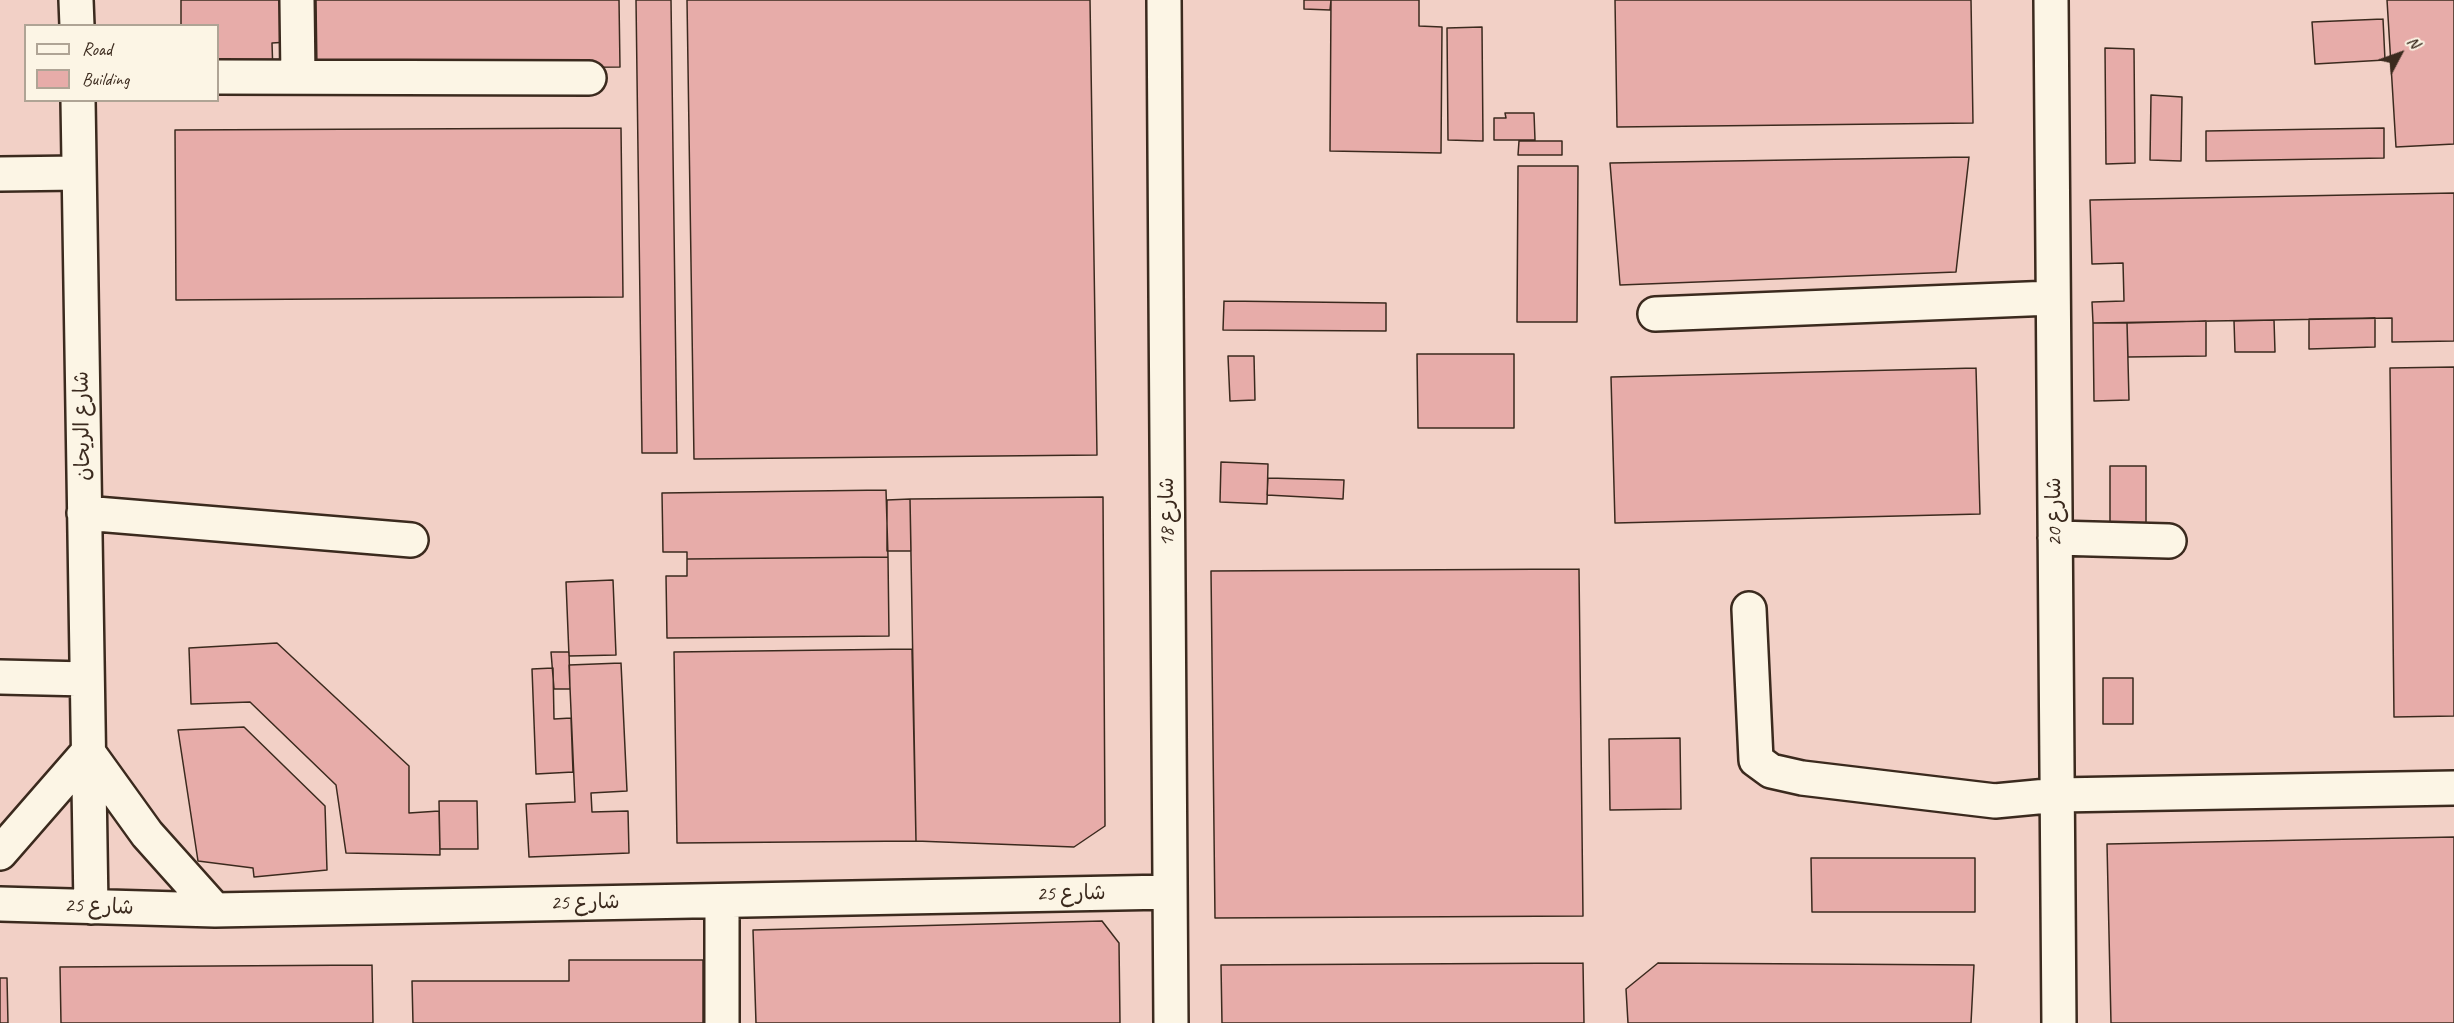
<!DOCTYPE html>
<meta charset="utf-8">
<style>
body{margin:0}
#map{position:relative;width:2454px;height:1023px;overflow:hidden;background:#f6dfd3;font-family:Caveat,sans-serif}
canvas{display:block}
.legend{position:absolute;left:24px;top:24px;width:195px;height:78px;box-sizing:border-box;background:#fcf5e5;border:2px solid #afa495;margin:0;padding:8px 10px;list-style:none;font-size:18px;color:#3b2a1e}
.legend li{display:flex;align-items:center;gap:12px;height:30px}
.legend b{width:30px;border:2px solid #afa495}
.north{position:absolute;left:2370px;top:24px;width:60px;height:60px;-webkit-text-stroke:4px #fcf5e5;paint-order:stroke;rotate:49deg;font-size:16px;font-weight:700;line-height:24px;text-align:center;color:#3b2a1e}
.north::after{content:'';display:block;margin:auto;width:21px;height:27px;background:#3b2a1e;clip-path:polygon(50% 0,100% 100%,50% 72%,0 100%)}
</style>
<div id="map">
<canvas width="2454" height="1023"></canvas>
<ul class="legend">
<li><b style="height:8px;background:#fcf5e5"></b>Road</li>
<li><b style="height:16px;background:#e7aca9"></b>Building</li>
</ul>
<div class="north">N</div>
</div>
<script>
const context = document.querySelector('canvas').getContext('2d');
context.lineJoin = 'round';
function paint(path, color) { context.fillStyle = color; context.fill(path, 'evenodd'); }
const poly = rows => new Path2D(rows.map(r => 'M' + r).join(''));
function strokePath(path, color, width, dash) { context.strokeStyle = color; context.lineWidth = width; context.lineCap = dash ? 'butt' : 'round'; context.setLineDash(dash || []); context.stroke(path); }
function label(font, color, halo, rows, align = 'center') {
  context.font = font + ' Caveat,"Playpen Sans Arabic",sans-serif'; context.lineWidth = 5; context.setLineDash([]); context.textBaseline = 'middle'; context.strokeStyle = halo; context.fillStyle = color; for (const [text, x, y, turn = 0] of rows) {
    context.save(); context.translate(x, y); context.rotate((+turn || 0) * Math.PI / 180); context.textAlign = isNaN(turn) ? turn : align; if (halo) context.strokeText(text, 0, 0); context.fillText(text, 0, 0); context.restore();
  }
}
paint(poly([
 [0,0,2454,0,2454,1023,0,1023],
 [26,26,218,26,218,100,26,100]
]), '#f2d0c6');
const building = poly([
 [181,0,286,0,288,42,272,43,273,74,218,65,218,26,181,26,181,0],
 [316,0,619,0,620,67,317,69,316,0],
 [636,0,671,0,677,453,642,453,636,0],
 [687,0,1090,0,1097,455,694,459,687,0],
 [1304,0,1331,0,1330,10,1304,9,1304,0],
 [1331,0,1419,0,1419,26,1442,27,1441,153,1330,151,1331,0],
 [1615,0,1971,0,1973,123,1617,127,1615,0],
 [2387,0,2454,0,2454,144,2396,147,2387,0],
 [2383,19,2385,60,2315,64,2312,22,2383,19],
 [1482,27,1483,141,1448,140,1447,28,1482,27],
 [2105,48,2134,49,2135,163,2106,164,2105,48],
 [2151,95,2182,97,2181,161,2150,160,2151,95],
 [1505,113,1534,113,1535,140,1494,140,1494,118,1506,118,1505,113],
 [621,128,623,297,176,300,175,130,621,128],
 [2384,128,2384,158,2206,161,2206,131,2384,128],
 [1519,141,1562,141,1562,155,1518,155,1519,141],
 [1969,157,1956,272,1620,285,1610,163,1969,157],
 [1518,166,1578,166,1577,322,1517,322,1518,166],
 [2454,193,2454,341,2392,342,2392,318,2093,323,2092,302,2124,301,2123,263,2092,264,2090,200,2454,193],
 [1224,301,1386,303,1386,331,1223,330,1224,301],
 [2375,318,2375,347,2309,349,2309,319,2375,318],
 [2274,320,2275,352,2235,352,2234,321,2274,320],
 [2206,321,2206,356,2128,357,2127,323,2206,321],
 [2093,323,2127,323,2129,400,2094,401,2093,323],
 [1417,354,1514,354,1514,428,1418,428,1417,354],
 [1228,356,1254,356,1255,400,1230,401,1228,356],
 [2454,367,2454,716,2394,717,2390,368,2454,367],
 [1976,368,1980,514,1615,523,1611,377,1976,368],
 [1221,462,1268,464,1267,504,1220,502,1221,462],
 [2110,466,2146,466,2146,535,2110,535,2110,466],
 [1268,478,1344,480,1343,499,1267,495,1268,478],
 [886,490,888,557,687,559,687,552,663,552,662,493,886,490],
 [1103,497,1105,826,1074,847,916,841,910,499,1103,497],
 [910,499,911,551,887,551,887,500,910,499],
 [888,557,889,636,667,638,666,576,687,576,687,559,888,557],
 [1579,569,1583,916,1215,918,1211,571,1579,569],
 [613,580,616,655,569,656,566,582,613,580],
 [277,643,409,766,409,813,439,811,440,855,346,853,336,785,250,702,191,704,189,648,277,643],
 [912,649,916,841,677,843,674,652,912,649],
 [551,652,569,652,570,689,554,689,551,652],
 [621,663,627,791,591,793,592,812,628,811,629,853,529,857,526,804,575,802,569,665,621,663],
 [553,668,554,719,571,718,573,772,536,774,532,669,553,668],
 [2103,678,2133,678,2133,724,2103,724,2103,678],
 [244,727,325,806,327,870,254,877,253,868,198,861,178,730,244,727],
 [1680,738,1681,809,1610,810,1609,739,1680,738],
 [439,801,477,801,478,849,440,849,439,801],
 [2454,837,2454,1023,2111,1023,2107,844,2454,837],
 [1811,858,1975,858,1975,912,1812,912,1811,858],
 [1102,921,1119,943,1120,1023,756,1023,753,930,1102,921],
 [569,960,703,960,703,1023,413,1023,412,981,569,981,569,960],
 [1583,963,1584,1023,1222,1023,1221,965,1583,963],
 [1658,963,1974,965,1971,1023,1628,1023,1626,989,1658,963],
 [372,965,373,1023,61,1023,60,967,372,965],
 [0,978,7,978,8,1023,0,1023,0,978]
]);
paint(building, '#e7aca9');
strokePath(building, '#3b2a1e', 1.5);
const minor = poly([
 [76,0,77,26],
 [297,0,298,77],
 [1164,0,1171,1023],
 [2051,0,2059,1023],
 [218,77,589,78],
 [78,100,91,907],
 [0,174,79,173],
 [1655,314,2052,298],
 [84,513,411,540],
 [2055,538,2169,541],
 [1749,609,1756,760,1771,771,1802,778,1995,801,2058,795,2454,788],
 [0,677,87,679],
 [0,853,88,752,147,834,215,910],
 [0,904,215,910,1170,892],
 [722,1023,722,901]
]);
strokePath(minor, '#3b2a1e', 38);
strokePath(minor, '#fcf5e5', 33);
label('21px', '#3b2a1e', '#fcf5e5', [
 ["شارع الريحان",83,426,-91],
 ["شارع 18",1167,512,-90],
 ["شارع 20",2055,512,-91],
 ["شارع 25",1071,894,-1],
 ["شارع 25",585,903,-1],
 ["شارع 25",99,907,2]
]);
</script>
